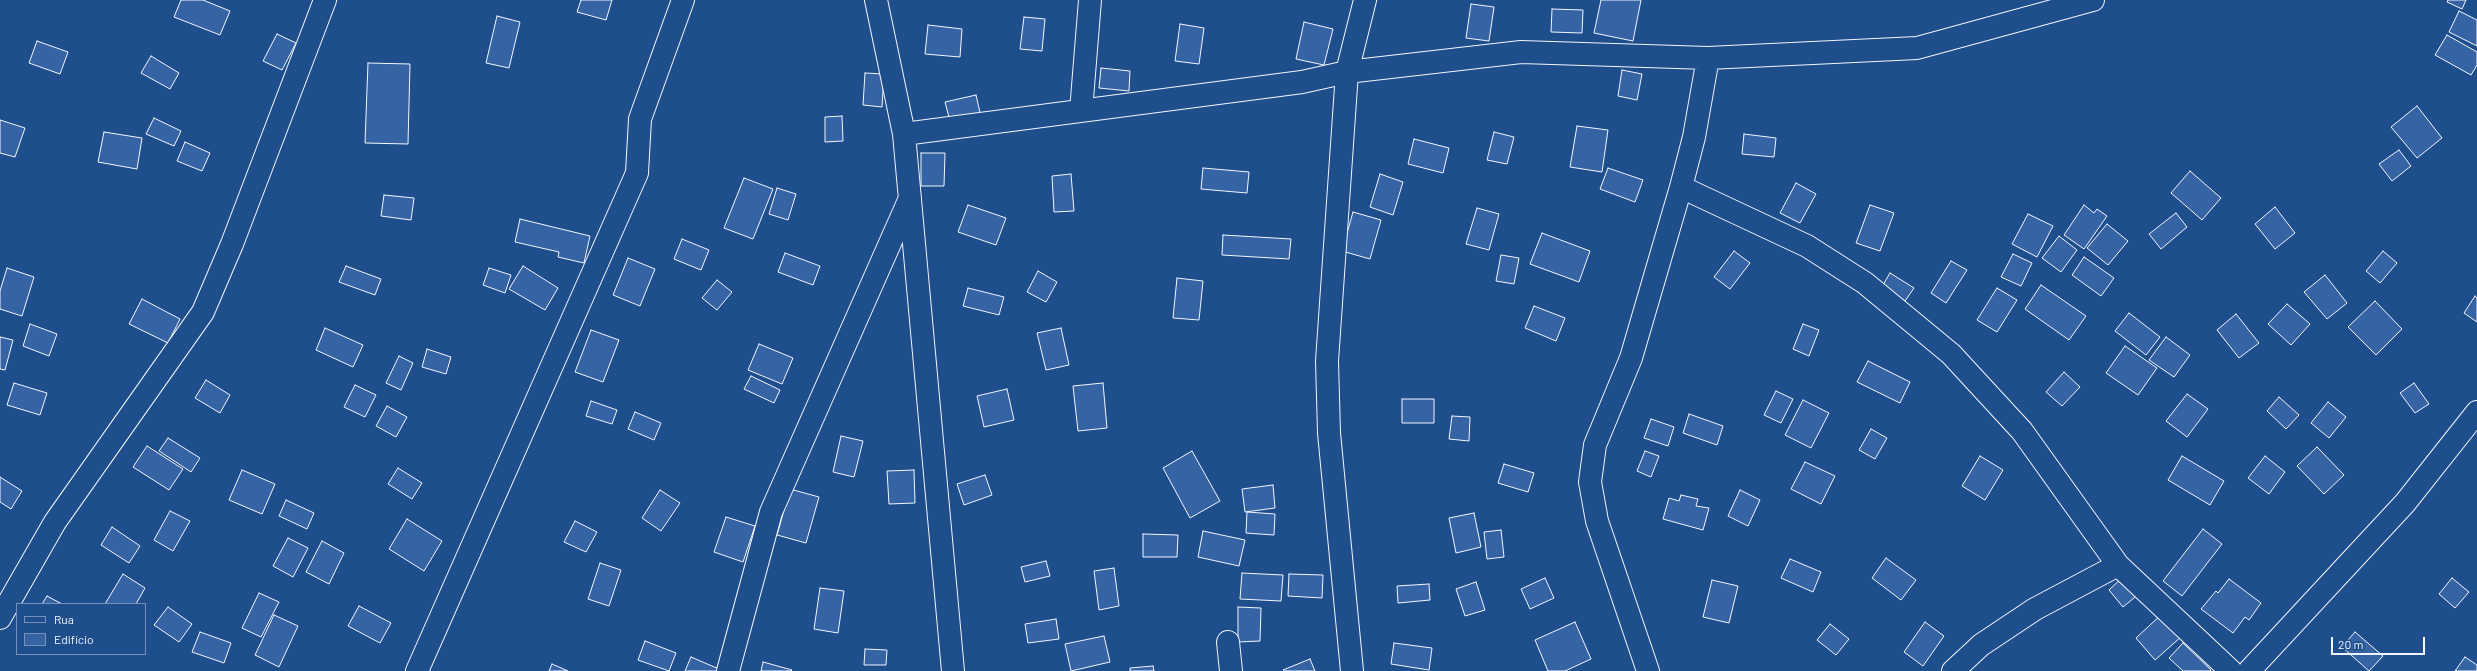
<!DOCTYPE html>
<meta charset="utf-8">
<style>
body{margin:0}
#map{position:relative;width:2477px;height:671px;overflow:hidden;background:#1f4e8c;font-family:Barlow,sans-serif}
canvas{display:block}
.legend{position:absolute;left:16px;top:603px;width:130px;height:52px;box-sizing:border-box;background:#1f4e8c;border:1px solid #7391ba;margin:0;padding:5px 7px;list-style:none;font-size:12px;color:#f2f6ff}
.legend li{display:flex;align-items:center;gap:8px;height:20px}
.legend b{width:20px;border:1px solid #7391ba}
.scale{position:absolute;left:2331px;top:637px;width:94px;height:18px;box-sizing:border-box;border:2px solid #f2f6ff;border-top:0;padding-left:5px;font-size:12px;line-height:14px;white-space:nowrap;color:#f2f6ff;-webkit-text-stroke:3px #1f4e8c;paint-order:stroke}
</style>
<div id="map">
<canvas width="2477" height="671"></canvas>
<ul class="legend">
<li><b style="height:5px;background:#1f4e8c"></b>Rua</li>
<li><b style="height:11px;background:#3563a3"></b>Edifício</li>
</ul>
<div class="scale">20 m</div>
</div>
<script>
const context = document.querySelector('canvas').getContext('2d');
context.lineJoin = 'round';
function paint(path, color) { context.fillStyle = color; context.fill(path, 'evenodd'); }
const poly = rows => new Path2D(rows.map(r => 'M' + r).join(''));
function strokePath(path, color, width, dash) { context.strokeStyle = color; context.lineWidth = width; context.lineCap = dash ? 'butt' : 'round'; context.setLineDash(dash || []); context.stroke(path); }
const building = poly([
 [181,0,203,0,230,11,220,35,174,17,181,0],
 [581,0,612,0,606,20,577,12,581,0],
 [1601,0,1641,0,1633,41,1594,33,1601,0],
 [2448,0,2466,0,2462,9,2447,2,2448,0],
 [1471,4,1494,7,1489,41,1466,38,1471,4],
 [1552,9,1583,10,1582,33,1551,32,1552,9],
 [2459,11,2477,20,2477,46,2449,32,2459,11],
 [497,16,520,22,509,68,486,63,497,16],
 [1024,17,1045,19,1042,51,1020,49,1024,17],
 [1304,22,1333,29,1324,65,1296,59,1304,22],
 [1180,24,1204,28,1199,64,1175,61,1180,24],
 [928,25,962,29,960,57,925,54,928,25],
 [277,34,296,43,282,70,263,61,277,34],
 [2447,35,2477,52,2477,65,2471,75,2435,55,2447,35],
 [37,41,68,52,60,74,29,63,37,41],
 [151,56,179,73,170,89,141,73,151,56],
 [368,63,410,64,408,144,365,143,368,63],
 [1101,68,1130,71,1129,91,1099,88,1101,68],
 [1622,70,1642,74,1637,100,1618,96,1622,70],
 [865,73,884,74,882,107,863,105,865,73],
 [976,95,981,117,951,125,945,102,976,95],
 [2417,106,2442,138,2417,158,2391,127,2417,106],
 [842,116,843,141,825,142,825,117,842,116],
 [154,118,181,131,174,146,146,134,154,118],
 [0,120,25,128,15,157,0,153,0,120],
 [1577,126,1608,130,1602,172,1570,167,1577,126],
 [104,132,142,138,137,169,98,162,104,132],
 [1494,132,1514,137,1507,164,1487,160,1494,132],
 [1744,134,1776,138,1774,157,1742,154,1744,134],
 [1414,139,1449,148,1443,173,1408,164,1414,139],
 [185,142,210,153,202,171,177,161,185,142],
 [2399,150,2411,166,2392,181,2379,164,2399,150],
 [921,153,945,153,944,186,921,186,921,153],
 [1203,168,1249,172,1247,193,1201,189,1203,168],
 [1608,168,1643,180,1635,202,1600,189,1608,168],
 [2190,171,2221,198,2202,220,2171,193,2190,171],
 [1071,174,1074,211,1054,212,1052,176,1071,174],
 [1380,174,1403,182,1393,215,1370,207,1380,174],
 [744,178,773,189,753,239,724,228,744,178],
 [1796,183,1816,194,1800,223,1780,213,1796,183],
 [777,188,796,194,788,220,769,214,777,188],
 [384,195,414,198,411,220,381,216,384,195],
 [968,205,1006,218,996,245,958,232,968,205],
 [1870,205,1894,213,1880,251,1856,243,1870,205],
 [2084,205,2094,213,2097,209,2107,216,2084,249,2064,235,2084,205],
 [2275,207,2295,233,2275,249,2255,224,2275,207],
 [1477,208,1499,214,1489,250,1466,244,1477,208],
 [1353,212,1381,220,1370,259,1342,251,1353,212],
 [2176,213,2187,227,2161,249,2149,234,2176,213],
 [2028,214,2053,226,2037,257,2012,244,2028,214],
 [520,219,590,236,584,263,558,257,559,252,515,242,520,219],
 [2107,224,2128,241,2108,265,2087,248,2107,224],
 [1542,233,1590,251,1579,282,1530,264,1542,233],
 [1223,235,1291,239,1289,259,1222,255,1223,235],
 [2059,236,2077,250,2061,272,2042,258,2059,236],
 [682,239,709,250,701,270,674,259,682,239],
 [1734,251,1750,263,1730,289,1714,277,1734,251],
 [2383,251,2397,263,2380,283,2366,271,2383,251],
 [785,253,820,266,813,285,778,272,785,253],
 [2013,254,2032,263,2021,286,2001,277,2013,254],
 [1501,255,1519,258,1514,284,1496,281,1501,255],
 [2084,257,2114,278,2101,296,2072,275,2084,257],
 [628,258,655,269,640,306,613,295,628,258],
 [1951,261,1967,270,1946,303,1931,293,1951,261],
 [346,266,381,279,375,295,339,282,346,266],
 [523,266,558,288,545,310,509,289,523,266],
 [7,268,34,277,22,316,0,309,0,291,7,268],
 [489,268,511,275,505,293,483,285,489,268],
 [1038,271,1057,282,1046,302,1027,292,1038,271],
 [1890,273,1914,288,1903,304,1880,290,1890,273],
 [2325,275,2347,303,2327,319,2304,292,2325,275],
 [1177,278,1203,281,1199,320,1173,318,1177,278],
 [717,280,732,292,717,310,702,298,717,280],
 [2041,285,2086,316,2069,340,2025,309,2041,285],
 [968,288,1004,297,999,315,963,306,968,288],
 [1997,288,2017,300,1997,332,1977,320,1997,288],
 [2475,296,2477,298,2477,322,2464,313,2475,296],
 [142,299,180,319,168,343,129,324,142,299],
 [2375,301,2402,329,2376,355,2348,327,2375,301],
 [2287,304,2310,324,2291,345,2268,324,2287,304],
 [1534,306,1565,318,1556,341,1525,328,1534,306],
 [2129,313,2160,337,2146,355,2115,331,2129,313],
 [2236,314,2259,343,2239,358,2217,330,2236,314],
 [30,324,57,334,49,356,23,346,30,324],
 [1803,324,1819,330,1809,356,1793,349,1803,324],
 [325,328,363,345,353,367,316,350,325,328],
 [1061,328,1069,365,1046,370,1037,333,1061,328],
 [591,330,619,340,603,382,575,372,591,330],
 [0,337,13,340,5,370,0,369,0,337],
 [2166,337,2190,355,2174,377,2149,360,2166,337],
 [759,344,793,358,782,384,748,370,759,344],
 [2125,346,2157,368,2138,395,2106,373,2125,346],
 [427,349,451,357,446,374,422,367,427,349],
 [399,356,413,363,401,390,386,383,399,356],
 [1868,361,1910,382,1900,403,1857,382,1868,361],
 [2064,372,2080,387,2062,406,2046,392,2064,372],
 [751,376,780,390,774,403,744,389,751,376],
 [206,380,230,395,220,413,195,398,206,380],
 [14,383,47,393,40,415,7,405,14,383],
 [1103,383,1107,428,1078,431,1073,386,1103,383],
 [2414,383,2429,404,2415,413,2400,393,2414,383],
 [355,385,376,395,365,417,344,407,355,385],
 [1007,389,1014,420,984,427,977,396,1007,389],
 [1776,391,1793,399,1781,423,1764,415,1776,391],
 [2187,394,2208,409,2187,437,2166,421,2187,394],
 [2279,397,2299,415,2286,429,2267,411,2279,397],
 [1402,399,1434,399,1434,423,1402,423,1402,399],
 [1803,400,1829,413,1811,448,1785,435,1803,400],
 [591,401,617,410,612,424,586,416,591,401],
 [2328,402,2346,417,2329,438,2311,423,2328,402],
 [387,406,407,417,396,437,376,426,387,406],
 [635,412,661,423,654,440,628,429,635,412],
 [1689,414,1723,426,1717,445,1683,433,1689,414],
 [1452,416,1470,417,1469,441,1449,439,1452,416],
 [1651,419,1674,427,1668,446,1644,438,1651,419],
 [1871,429,1887,438,1875,459,1859,450,1871,429],
 [841,436,863,441,854,477,833,472,841,436],
 [168,438,200,458,191,472,159,451,168,438],
 [147,446,183,469,169,490,133,467,147,446],
 [2317,447,2344,475,2324,494,2297,466,2317,447],
 [1192,451,1220,501,1190,518,1163,468,1192,451],
 [1645,451,1659,456,1651,477,1637,471,1645,451],
 [1980,456,2003,470,1985,500,1962,486,1980,456],
 [2182,456,2224,481,2210,505,2168,480,2182,456],
 [2265,456,2285,472,2269,494,2248,478,2265,456],
 [1805,462,1835,476,1821,504,1791,489,1805,462],
 [1504,464,1534,473,1528,492,1498,483,1504,464],
 [398,468,422,483,412,499,388,484,398,468],
 [242,470,275,484,262,514,229,500,242,470],
 [914,470,915,503,889,504,887,471,914,470],
 [985,475,992,495,964,505,957,484,985,475],
 [0,477,22,491,11,509,0,502,0,477],
 [1273,485,1275,508,1245,512,1242,489,1273,485],
 [790,489,819,497,806,543,777,535,790,489],
 [660,490,680,503,661,531,642,518,660,490],
 [1740,490,1760,500,1748,526,1728,516,1740,490],
 [1681,495,1698,499,1696,506,1709,508,1703,530,1663,519,1669,498,1679,501,1681,495],
 [286,500,314,513,307,529,279,516,286,500],
 [170,511,190,521,173,551,154,540,170,511],
 [1247,512,1275,514,1274,535,1246,533,1247,512],
 [1474,513,1481,547,1456,553,1449,518,1474,513],
 [726,517,755,526,743,562,714,552,726,517],
 [407,519,442,541,424,571,389,549,407,519],
 [575,521,597,532,586,552,564,542,575,521],
 [112,527,140,546,129,563,101,545,112,527],
 [2203,529,2222,544,2182,596,2163,581,2203,529],
 [1501,530,1504,557,1487,559,1484,532,1501,530],
 [1203,531,1245,540,1239,566,1198,557,1203,531],
 [1143,534,1178,535,1177,557,1143,557,1143,534],
 [288,538,308,548,293,577,273,566,288,538],
 [322,541,344,553,329,584,306,572,322,541],
 [1886,558,1916,580,1901,600,1872,578,1886,558],
 [1790,559,1821,572,1813,592,1781,578,1790,559],
 [1046,561,1050,576,1025,582,1021,567,1046,561],
 [600,563,621,570,609,606,588,599,600,563],
 [1114,568,1119,606,1099,610,1094,571,1114,568],
 [1242,573,1283,575,1281,601,1240,599,1242,573],
 [123,574,145,588,136,604,105,604,123,574],
 [1289,574,1323,575,1322,598,1288,596,1289,574],
 [2125,575,2140,593,2123,607,2109,590,2125,575],
 [1545,578,1554,598,1530,609,1521,589,1545,578],
 [2452,578,2469,592,2455,608,2439,594,2452,578],
 [2229,579,2261,603,2249,620,2245,617,2233,633,2201,609,2216,591,2218,593,2229,579],
 [1712,580,1738,586,1729,623,1703,617,1712,580],
 [1476,582,1485,610,1465,616,1456,589,1476,582],
 [1429,584,1430,600,1398,603,1397,586,1429,584],
 [820,588,844,591,838,633,814,629,820,588],
 [259,593,279,602,261,637,242,628,259,593],
 [47,596,62,604,42,604,47,596],
 [359,606,391,623,380,643,348,626,359,606],
 [168,607,192,624,179,642,154,625,168,607],
 [1238,607,1261,608,1260,641,1238,642,1238,607],
 [2162,614,2182,636,2155,660,2136,638,2162,614],
 [274,615,298,626,279,667,255,655,274,615],
 [1056,619,1059,639,1028,643,1025,624,1056,619],
 [1575,622,1591,659,1565,671,1548,671,1535,640,1575,622],
 [1925,622,1944,636,1923,666,1904,652,1925,622],
 [1830,624,1849,639,1836,655,1817,640,1830,624],
 [200,632,231,643,224,663,192,652,200,632],
 [2355,632,2383,656,2369,671,2342,647,2355,632],
 [1104,636,1110,662,1071,671,1065,644,1104,636],
 [645,641,676,653,669,671,638,660,645,641],
 [1394,643,1432,648,1429,670,1391,664,1394,643],
 [2183,643,2211,670,2210,671,2183,671,2169,658,2183,643],
 [865,649,887,650,886,665,864,665,865,649],
 [691,657,719,669,719,671,685,671,691,657],
 [2465,657,2477,665,2477,671,2455,671,2465,657],
 [1310,659,1315,671,1284,671,1283,670,1310,659],
 [763,662,792,670,791,671,761,671,763,662],
 [552,664,568,671,549,671,552,664],
 [1153,666,1154,671,1130,671,1130,668,1153,666]
]);
paint(building, '#3563a3');
strokePath(building, '#f2f6ff', 1);
const minor = poly([
 [876,0,904,134,953,671],
 [1081,111,1090,0],
 [904,134,1302,82,1347,72,1521,52,1708,58,1917,48,2093,0],
 [1681,187,1807,246,1865,283,1951,354,2022,431,2118,565,2231,671],
 [0,618,55,522,203,312,232,244,325,0],
 [1228,642,1231,671],
 [417,671,637,173,640,119,683,0],
 [728,671,771,512,910,198],
 [1352,671,1329,433,1327,361,1347,72,1365,0],
 [1648,671,1597,521,1590,482,1595,445,1631,358,1681,187,1694,137,1708,58],
 [1953,671,1981,645,2035,609,2118,565],
 [2249,671,2405,503,2477,412]
]);
strokePath(minor, '#f2f6ff', 24);
strokePath(minor, '#1f4e8c', 22);
</script>
